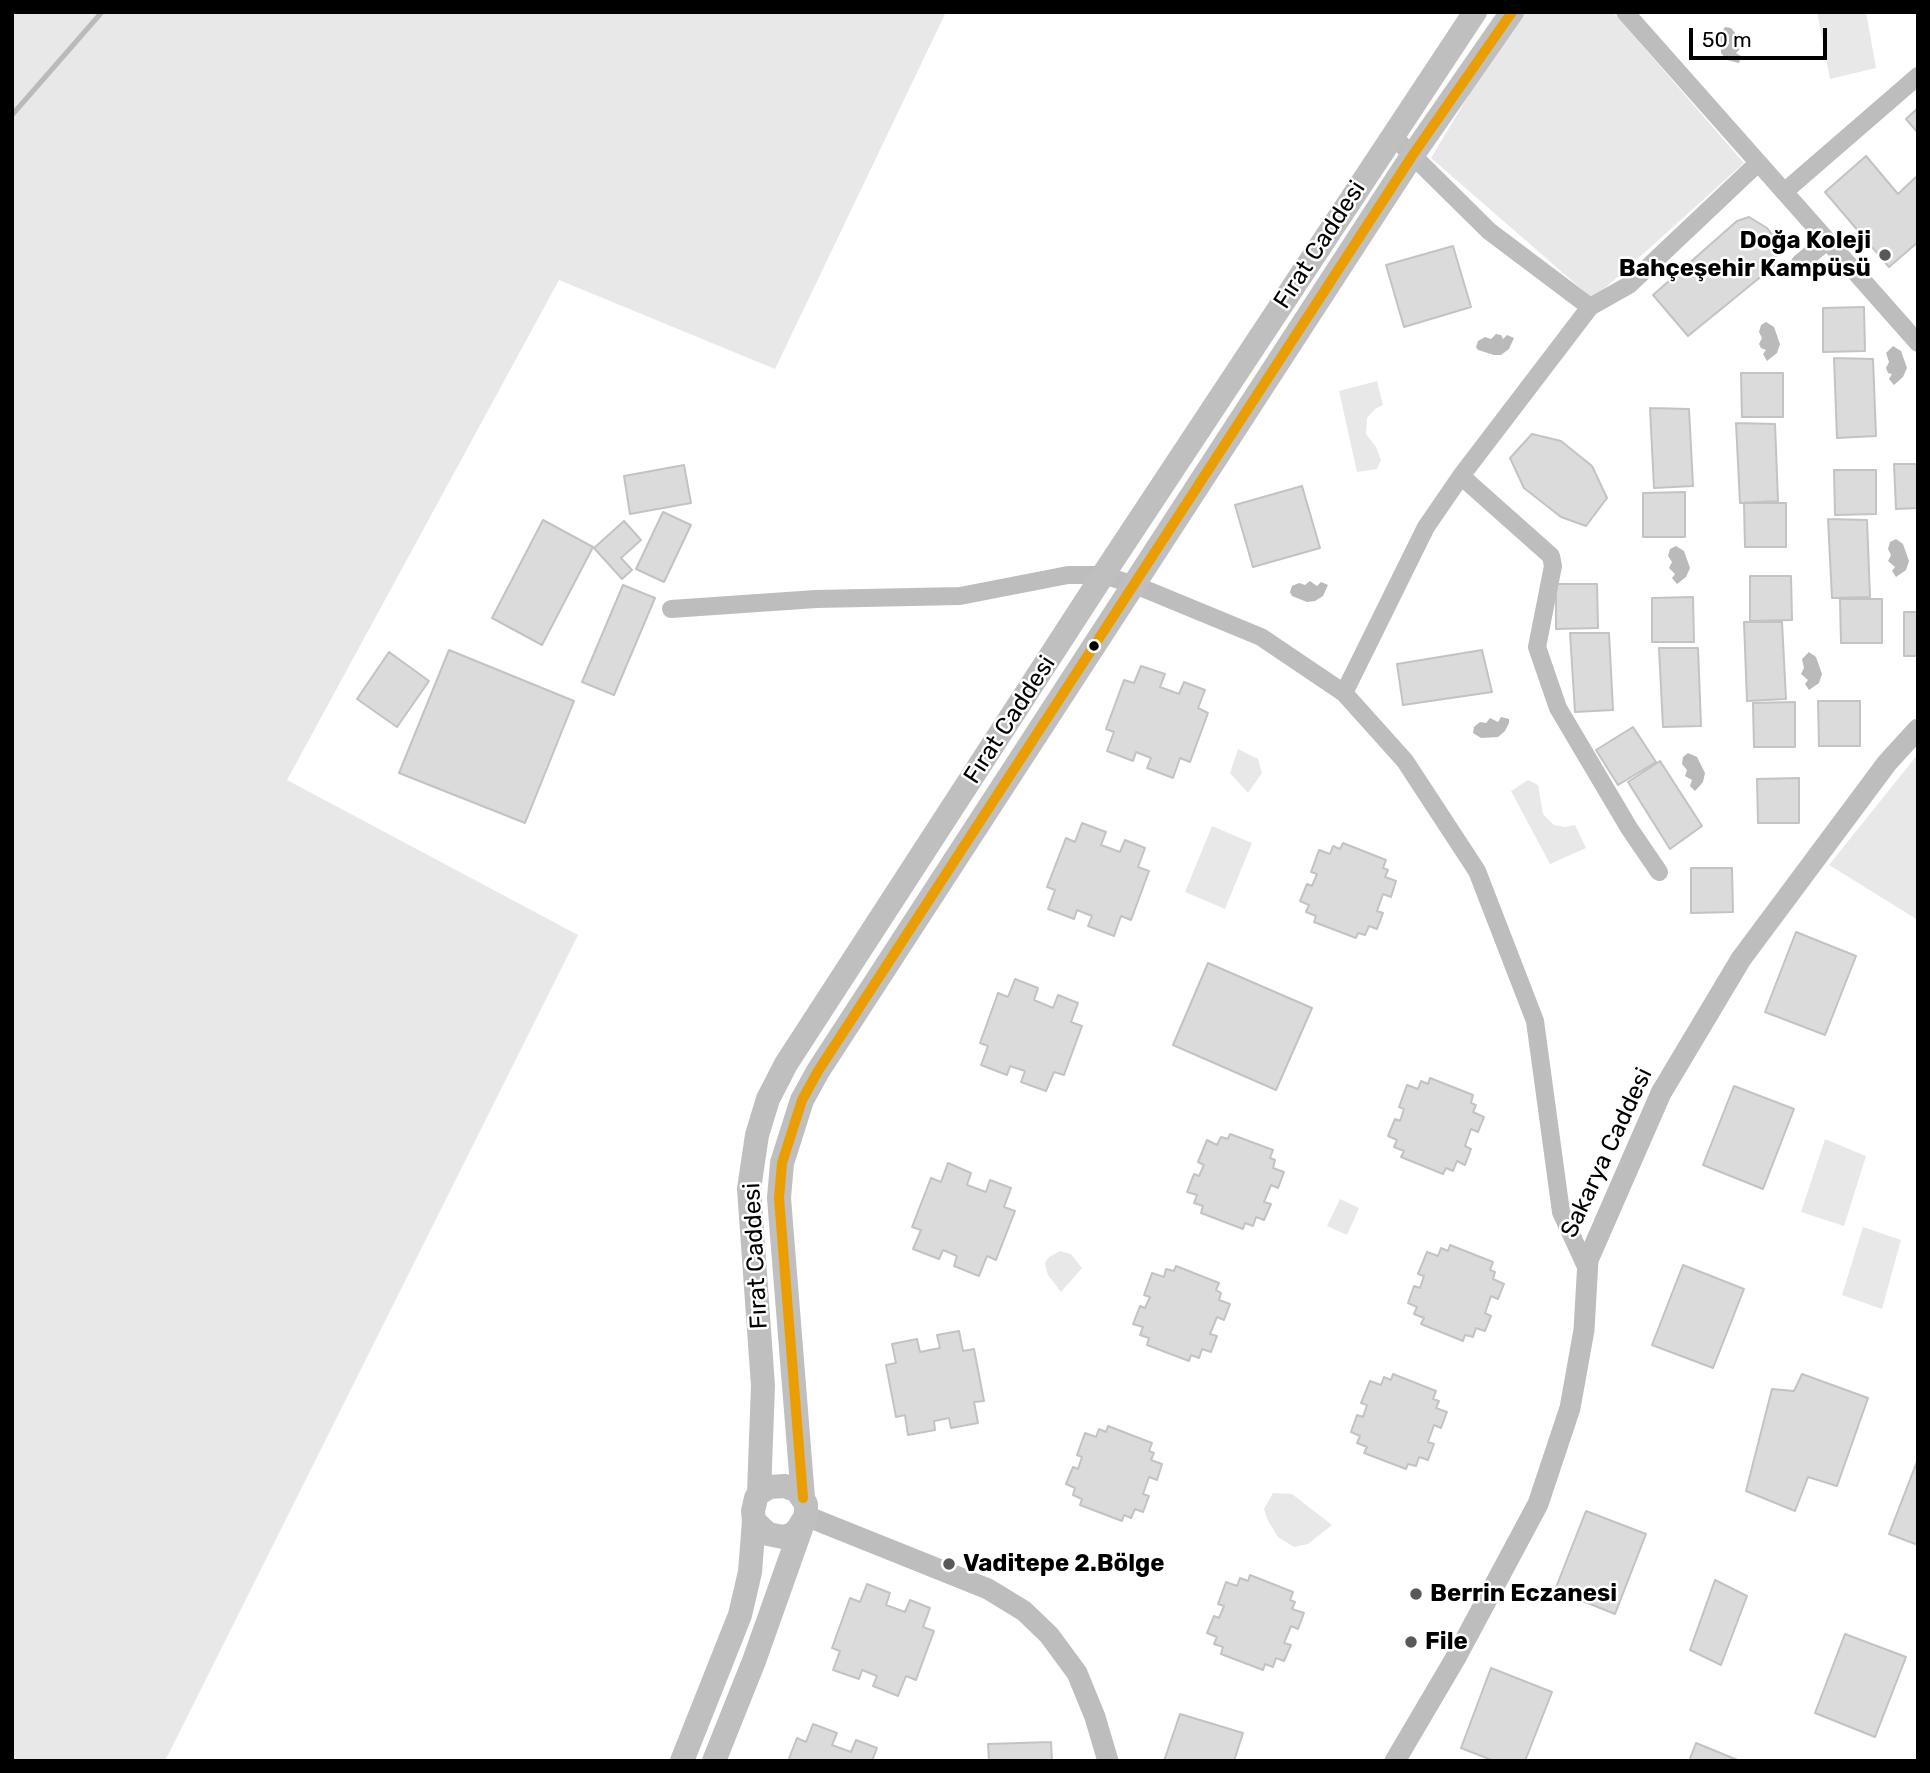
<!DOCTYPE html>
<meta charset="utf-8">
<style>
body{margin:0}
#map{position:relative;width:1930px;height:1773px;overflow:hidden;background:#fff;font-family:Rubik,sans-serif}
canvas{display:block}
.frame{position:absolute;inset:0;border:14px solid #000;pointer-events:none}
.scale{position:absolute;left:1689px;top:28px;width:138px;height:32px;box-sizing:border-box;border:4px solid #000;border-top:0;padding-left:9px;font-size:21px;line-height:24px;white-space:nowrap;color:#000;-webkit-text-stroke:5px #fff;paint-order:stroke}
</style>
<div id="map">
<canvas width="1930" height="1773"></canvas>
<div class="frame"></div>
<div class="scale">50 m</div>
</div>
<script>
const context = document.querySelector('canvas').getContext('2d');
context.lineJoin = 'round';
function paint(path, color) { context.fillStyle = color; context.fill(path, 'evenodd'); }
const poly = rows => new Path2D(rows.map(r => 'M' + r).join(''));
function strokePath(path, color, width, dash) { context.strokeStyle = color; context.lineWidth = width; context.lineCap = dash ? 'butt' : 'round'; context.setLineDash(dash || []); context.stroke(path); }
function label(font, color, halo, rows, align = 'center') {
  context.font = font + ' Rubik,sans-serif'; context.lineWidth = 5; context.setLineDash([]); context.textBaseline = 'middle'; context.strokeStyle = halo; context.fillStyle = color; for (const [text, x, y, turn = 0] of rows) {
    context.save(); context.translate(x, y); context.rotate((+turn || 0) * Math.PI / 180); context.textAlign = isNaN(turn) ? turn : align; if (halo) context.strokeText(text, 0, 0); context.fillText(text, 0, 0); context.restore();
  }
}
paint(poly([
 [12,12,946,12,775,369,559,280,287,780,578,935,165,1761,12,1761],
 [1524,12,1613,12,1744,163,1593,299,1431,158,1473,88],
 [1817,12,1866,12,1876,68,1830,79],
 [1377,381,1383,405,1375,409,1367,418,1366,434,1376,447,1381,460,1377,469,1357,472,1339,391],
 [1238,749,1258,759,1262,773,1248,793,1230,773],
 [1918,754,1918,920,1829,865],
 [1528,780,1538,785,1543,814,1554,825,1565,827,1575,825,1586,848,1550,864,1511,791],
 [1212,826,1252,843,1225,909,1185,892],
 [1825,1139,1866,1156,1844,1226,1801,1212],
 [1340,1199,1359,1208,1347,1235,1327,1226],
 [1863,1227,1901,1240,1882,1309,1842,1295],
 [1060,1251,1071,1254,1082,1268,1061,1292,1048,1275,1045,1263,1049,1257],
 [1273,1493,1292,1494,1332,1525,1308,1544,1294,1547,1278,1537,1268,1521,1264,1509]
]), '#e8e8e8');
paint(poly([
 [1725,27,1731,28,1736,34,1735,41,1740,45,1739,50,1736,53,1741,56,1739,63,1727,60,1721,53,1720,35],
 [1766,322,1774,327,1780,344,1777,353,1767,361,1763,354,1766,350,1761,348,1759,344,1762,338,1759,332,1761,325],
 [1496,334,1501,335,1503,339,1507,335,1514,338,1509,349,1501,355,1494,355,1478,350,1476,347,1478,341,1485,337,1491,339],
 [1893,346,1901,351,1907,368,1903,377,1894,385,1889,379,1892,374,1888,373,1886,368,1889,362,1886,353],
 [1896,539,1903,544,1909,561,1906,570,1896,577,1892,571,1895,567,1888,561,1891,555,1888,549,1890,542],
 [1676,546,1684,551,1690,568,1686,577,1677,584,1672,578,1675,574,1669,568,1672,562,1668,556,1670,549],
 [1310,581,1317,586,1321,582,1328,585,1323,596,1315,601,1307,602,1292,596,1290,592,1292,586,1299,583,1305,585],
 [1809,652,1816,657,1822,674,1819,683,1809,690,1805,684,1808,680,1801,674,1804,668,1802,659],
 [1501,717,1509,719,1509,723,1505,731,1498,737,1481,738,1473,733,1474,727,1480,722,1486,723,1490,718,1498,722],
 [1688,753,1697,757,1705,773,1703,782,1695,791,1690,786,1692,780,1685,776,1687,770,1682,764,1683,757]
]), '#bababa');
strokePath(poly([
 [12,115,102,12]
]), '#bababa', 5);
const building = poly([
 [1918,108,1918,133,1906,119,1918,108],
 [1866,156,1898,194,1918,175,1918,242,1889,267,1825,192,1866,156],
 [1749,217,1767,228,1778,242,1774,266,1688,336,1653,295,1737,221,1749,217],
 [1453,246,1471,307,1404,327,1386,265,1453,246],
 [1864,307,1865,351,1823,352,1823,308,1864,307],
 [1834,358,1873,359,1876,436,1837,438,1834,358],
 [1741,373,1783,373,1783,417,1742,417,1741,373],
 [1650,408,1689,409,1693,486,1654,488,1650,408],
 [1736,423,1775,424,1778,501,1740,503,1736,423],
 [1532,434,1561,441,1592,466,1607,498,1586,526,1561,517,1524,488,1510,458,1532,434],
 [1894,464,1918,464,1918,508,1896,509,1894,464],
 [684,465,691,503,630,514,624,476,684,465],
 [1834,470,1876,470,1876,514,1835,515,1834,470],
 [1302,486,1320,548,1253,567,1235,505,1302,486],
 [1685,492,1685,537,1643,537,1643,493,1685,492],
 [1744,503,1786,503,1786,547,1745,547,1744,503],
 [663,512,691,525,664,582,636,569,663,512],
 [1828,519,1867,520,1870,597,1832,598,1828,519],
 [543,520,593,547,542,645,492,618,543,520],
 [624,521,641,540,621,558,632,570,622,579,594,548,624,521],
 [1750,576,1791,576,1792,620,1750,621,1750,576],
 [1556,584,1597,584,1598,628,1556,629,1556,584],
 [623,585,655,598,614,695,582,682,623,585],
 [1693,597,1694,642,1652,642,1652,598,1693,597],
 [1840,599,1882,599,1882,643,1841,643,1840,599],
 [1904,612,1918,612,1918,656,1904,656,1904,612],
 [1744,622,1782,622,1786,699,1747,701,1744,622],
 [1570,633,1609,633,1613,710,1575,712,1570,633],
 [1659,648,1698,648,1701,726,1663,727,1659,648],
 [449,650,574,701,525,823,399,773,449,650],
 [1482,650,1492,692,1403,705,1397,664,1482,650],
 [389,652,429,681,397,727,357,699,389,652],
 [1141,666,1165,674,1160,687,1179,694,1184,682,1205,690,1198,708,1208,713,1190,762,1180,758,1173,778,1147,768,1151,758,1136,752,1133,761,1107,751,1114,732,1106,729,1124,680,1134,683,1141,666],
 [1818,701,1860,701,1860,746,1819,746,1818,701],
 [1795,702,1795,747,1754,747,1753,703,1795,702],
 [1633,727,1656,762,1618,785,1596,750,1633,727],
 [1660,761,1702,826,1670,849,1628,782,1660,761],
 [1799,778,1799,823,1758,823,1757,779,1799,778],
 [1082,823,1106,832,1101,845,1120,852,1125,840,1145,848,1138,867,1149,871,1131,920,1121,916,1114,936,1088,926,1092,916,1077,910,1074,919,1048,909,1055,890,1047,887,1066,838,1075,842,1082,823],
 [1343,843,1386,860,1383,868,1388,870,1385,877,1396,881,1391,897,1383,894,1377,911,1383,913,1377,929,1369,926,1365,935,1358,933,1356,938,1314,922,1316,916,1306,912,1309,905,1300,901,1307,884,1312,886,1317,874,1311,872,1319,850,1330,854,1333,846,1340,849,1343,843],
 [1691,868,1732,868,1733,912,1691,913,1691,868],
 [1796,932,1856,956,1825,1035,1765,1012,1796,932],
 [1208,963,1312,1008,1276,1090,1173,1045,1208,963],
 [1015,979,1038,988,1034,1000,1053,1008,1058,995,1078,1003,1071,1022,1082,1026,1064,1075,1054,1072,1046,1091,1021,1082,1025,1071,1010,1066,1007,1075,981,1065,988,1046,980,1043,998,993,1008,997,1015,979],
 [1430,1078,1473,1095,1471,1103,1476,1105,1473,1112,1484,1117,1478,1132,1471,1129,1465,1146,1471,1149,1465,1165,1457,1161,1453,1171,1446,1168,1443,1174,1401,1157,1404,1151,1394,1147,1397,1140,1388,1136,1395,1119,1400,1121,1404,1109,1399,1107,1407,1085,1418,1089,1421,1081,1428,1084,1430,1078],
 [1734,1086,1794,1109,1763,1189,1703,1165,1734,1086],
 [1230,1134,1273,1150,1270,1158,1275,1160,1273,1168,1284,1172,1278,1188,1271,1185,1264,1202,1271,1204,1264,1220,1256,1217,1253,1226,1245,1223,1243,1229,1201,1213,1203,1206,1194,1203,1197,1195,1187,1192,1194,1174,1199,1176,1204,1165,1198,1162,1207,1140,1217,1145,1221,1137,1228,1139,1230,1134],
 [948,1163,971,1173,967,1185,986,1192,990,1180,1011,1188,1004,1207,1015,1211,996,1260,987,1256,979,1276,954,1266,957,1256,943,1250,939,1259,913,1249,921,1230,912,1227,931,1178,941,1182,948,1163],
 [1450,1245,1493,1262,1490,1270,1495,1272,1493,1279,1504,1284,1498,1299,1491,1296,1485,1313,1491,1316,1485,1331,1476,1328,1473,1337,1465,1335,1463,1341,1421,1324,1424,1318,1414,1314,1417,1307,1408,1303,1414,1286,1420,1288,1424,1276,1418,1274,1427,1252,1438,1256,1441,1248,1448,1251,1450,1245],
 [1683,1265,1744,1289,1713,1368,1652,1345,1683,1265],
 [1176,1266,1219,1283,1216,1290,1221,1293,1219,1300,1230,1304,1224,1320,1217,1317,1210,1334,1217,1336,1211,1352,1202,1349,1199,1358,1191,1355,1189,1361,1147,1345,1149,1338,1140,1335,1143,1327,1133,1324,1140,1306,1145,1308,1150,1297,1144,1295,1152,1273,1164,1277,1166,1269,1174,1271,1176,1266],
 [959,1331,963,1351,974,1349,984,1401,974,1402,978,1423,951,1428,949,1418,934,1421,935,1430,908,1435,905,1415,896,1417,886,1365,896,1363,892,1344,917,1339,920,1352,940,1348,937,1335,959,1331],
 [1393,1374,1436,1391,1433,1399,1439,1401,1436,1408,1447,1412,1441,1428,1434,1425,1428,1442,1434,1444,1428,1460,1419,1457,1416,1466,1408,1464,1406,1469,1364,1453,1367,1447,1357,1443,1360,1436,1351,1432,1357,1415,1363,1417,1367,1405,1361,1403,1370,1381,1381,1385,1384,1377,1391,1380,1393,1374],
 [1802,1374,1868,1398,1837,1486,1808,1477,1795,1511,1746,1491,1772,1389,1794,1391,1802,1374],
 [1108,1426,1152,1443,1149,1451,1154,1453,1151,1460,1162,1464,1157,1480,1149,1477,1143,1494,1149,1496,1143,1512,1135,1509,1131,1518,1124,1515,1122,1521,1080,1505,1082,1499,1073,1495,1075,1488,1066,1484,1073,1467,1078,1469,1082,1457,1077,1455,1085,1433,1096,1437,1099,1429,1106,1432,1108,1426],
 [1918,1459,1918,1545,1889,1534,1918,1459],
 [1586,1511,1646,1534,1615,1614,1555,1590,1586,1511],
 [1250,1575,1293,1592,1290,1600,1295,1602,1292,1609,1304,1613,1298,1629,1291,1626,1284,1643,1291,1645,1284,1661,1276,1658,1273,1667,1265,1664,1263,1670,1221,1654,1223,1647,1214,1644,1217,1637,1207,1633,1214,1616,1219,1618,1224,1606,1218,1604,1226,1582,1237,1586,1240,1578,1248,1581,1250,1575],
 [1715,1580,1747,1596,1721,1665,1690,1650,1715,1580],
 [867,1584,890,1593,886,1605,905,1612,910,1600,930,1608,923,1627,934,1631,916,1680,906,1676,898,1696,873,1686,877,1676,862,1670,859,1679,833,1670,840,1651,832,1648,850,1598,860,1602,867,1584],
 [1845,1634,1906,1657,1875,1737,1815,1713,1845,1634],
 [1491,1668,1552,1692,1525,1761,1494,1761,1461,1748,1491,1668],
 [1180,1714,1243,1733,1234,1761,1164,1761,1180,1714],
 [813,1724,837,1733,832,1745,851,1752,856,1740,877,1748,872,1761,788,1761,797,1738,806,1742,813,1724],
 [1051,1742,1052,1761,989,1761,988,1744,1051,1742],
 [1696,1743,1740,1761,1689,1761,1696,1743]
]);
paint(building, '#dbdbdb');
strokePath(building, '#c3c3c3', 2);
strokePath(poly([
 [1625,12,1918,343],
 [1392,135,1489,231,1590,307],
 [1784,192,1918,76],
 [1800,263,1827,241],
 [1461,476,1551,556,1553,566,1537,647,1558,708,1629,828,1659,872],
 [671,609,816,599,960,596,1068,575,1103,575,1135,585,1261,637,1344,693,1405,761,1477,871,1535,1021,1561,1212,1587,1269],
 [1344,693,1426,527,1461,476,1590,307,1629,285,1758,163]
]), '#bdbdbd', 18);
strokePath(poly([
 [806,1516,988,1589,1024,1611,1049,1635,1077,1673,1095,1717,1108,1761],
 [1395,1761,1455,1659,1538,1504,1570,1408,1584,1330,1588,1260,1661,1093,1741,959,1887,763,1918,729]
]), '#bdbdbd', 21);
strokePath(poly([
 [759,1493,763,1386,749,1189,757,1135,768,1099,786,1064,1103,575,1475,12],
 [803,1498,779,1198,782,1163,802,1100,818,1071,1412,156,1512,12],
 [682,1761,740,1615,750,1572,754,1521,753,1511,756,1498,759,1493,770,1487,785,1486,797,1491,806,1504,806,1516,797,1530,791,1535,783,1537,768,1534,754,1521],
 [714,1761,754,1661,803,1523]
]), '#bfbfbf', 24);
strokePath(poly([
 [803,1498,779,1198,782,1163,802,1100,818,1071,1412,156,1512,12]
]), '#eb9e00', 10);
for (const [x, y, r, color] of [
 [1885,255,7,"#595959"],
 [1094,646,6,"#000"],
 [949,1564,7,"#595959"],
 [1416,1594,7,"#595959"],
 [1411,1642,7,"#595959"]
]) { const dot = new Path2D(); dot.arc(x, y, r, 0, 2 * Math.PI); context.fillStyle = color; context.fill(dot); strokePath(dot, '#fff', 2.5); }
label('bold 24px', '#000', '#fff', [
 ["Doğa Koleji",1871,241,"right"],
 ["Bahçeşehir Kampüsü",1871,269,"right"],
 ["Vaditepe 2.Bölge",963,1564],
 ["Berrin Eczanesi",1430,1594],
 ["File",1425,1642]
], 'left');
label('24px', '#000', '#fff', [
 ["Fırat Caddesi",1320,245,-57],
 ["Fırat Caddesi",1010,720,-57],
 ["Sakarya Caddesi",1607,1153,-65],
 ["Fırat Caddesi",756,1256,-93]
]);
</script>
